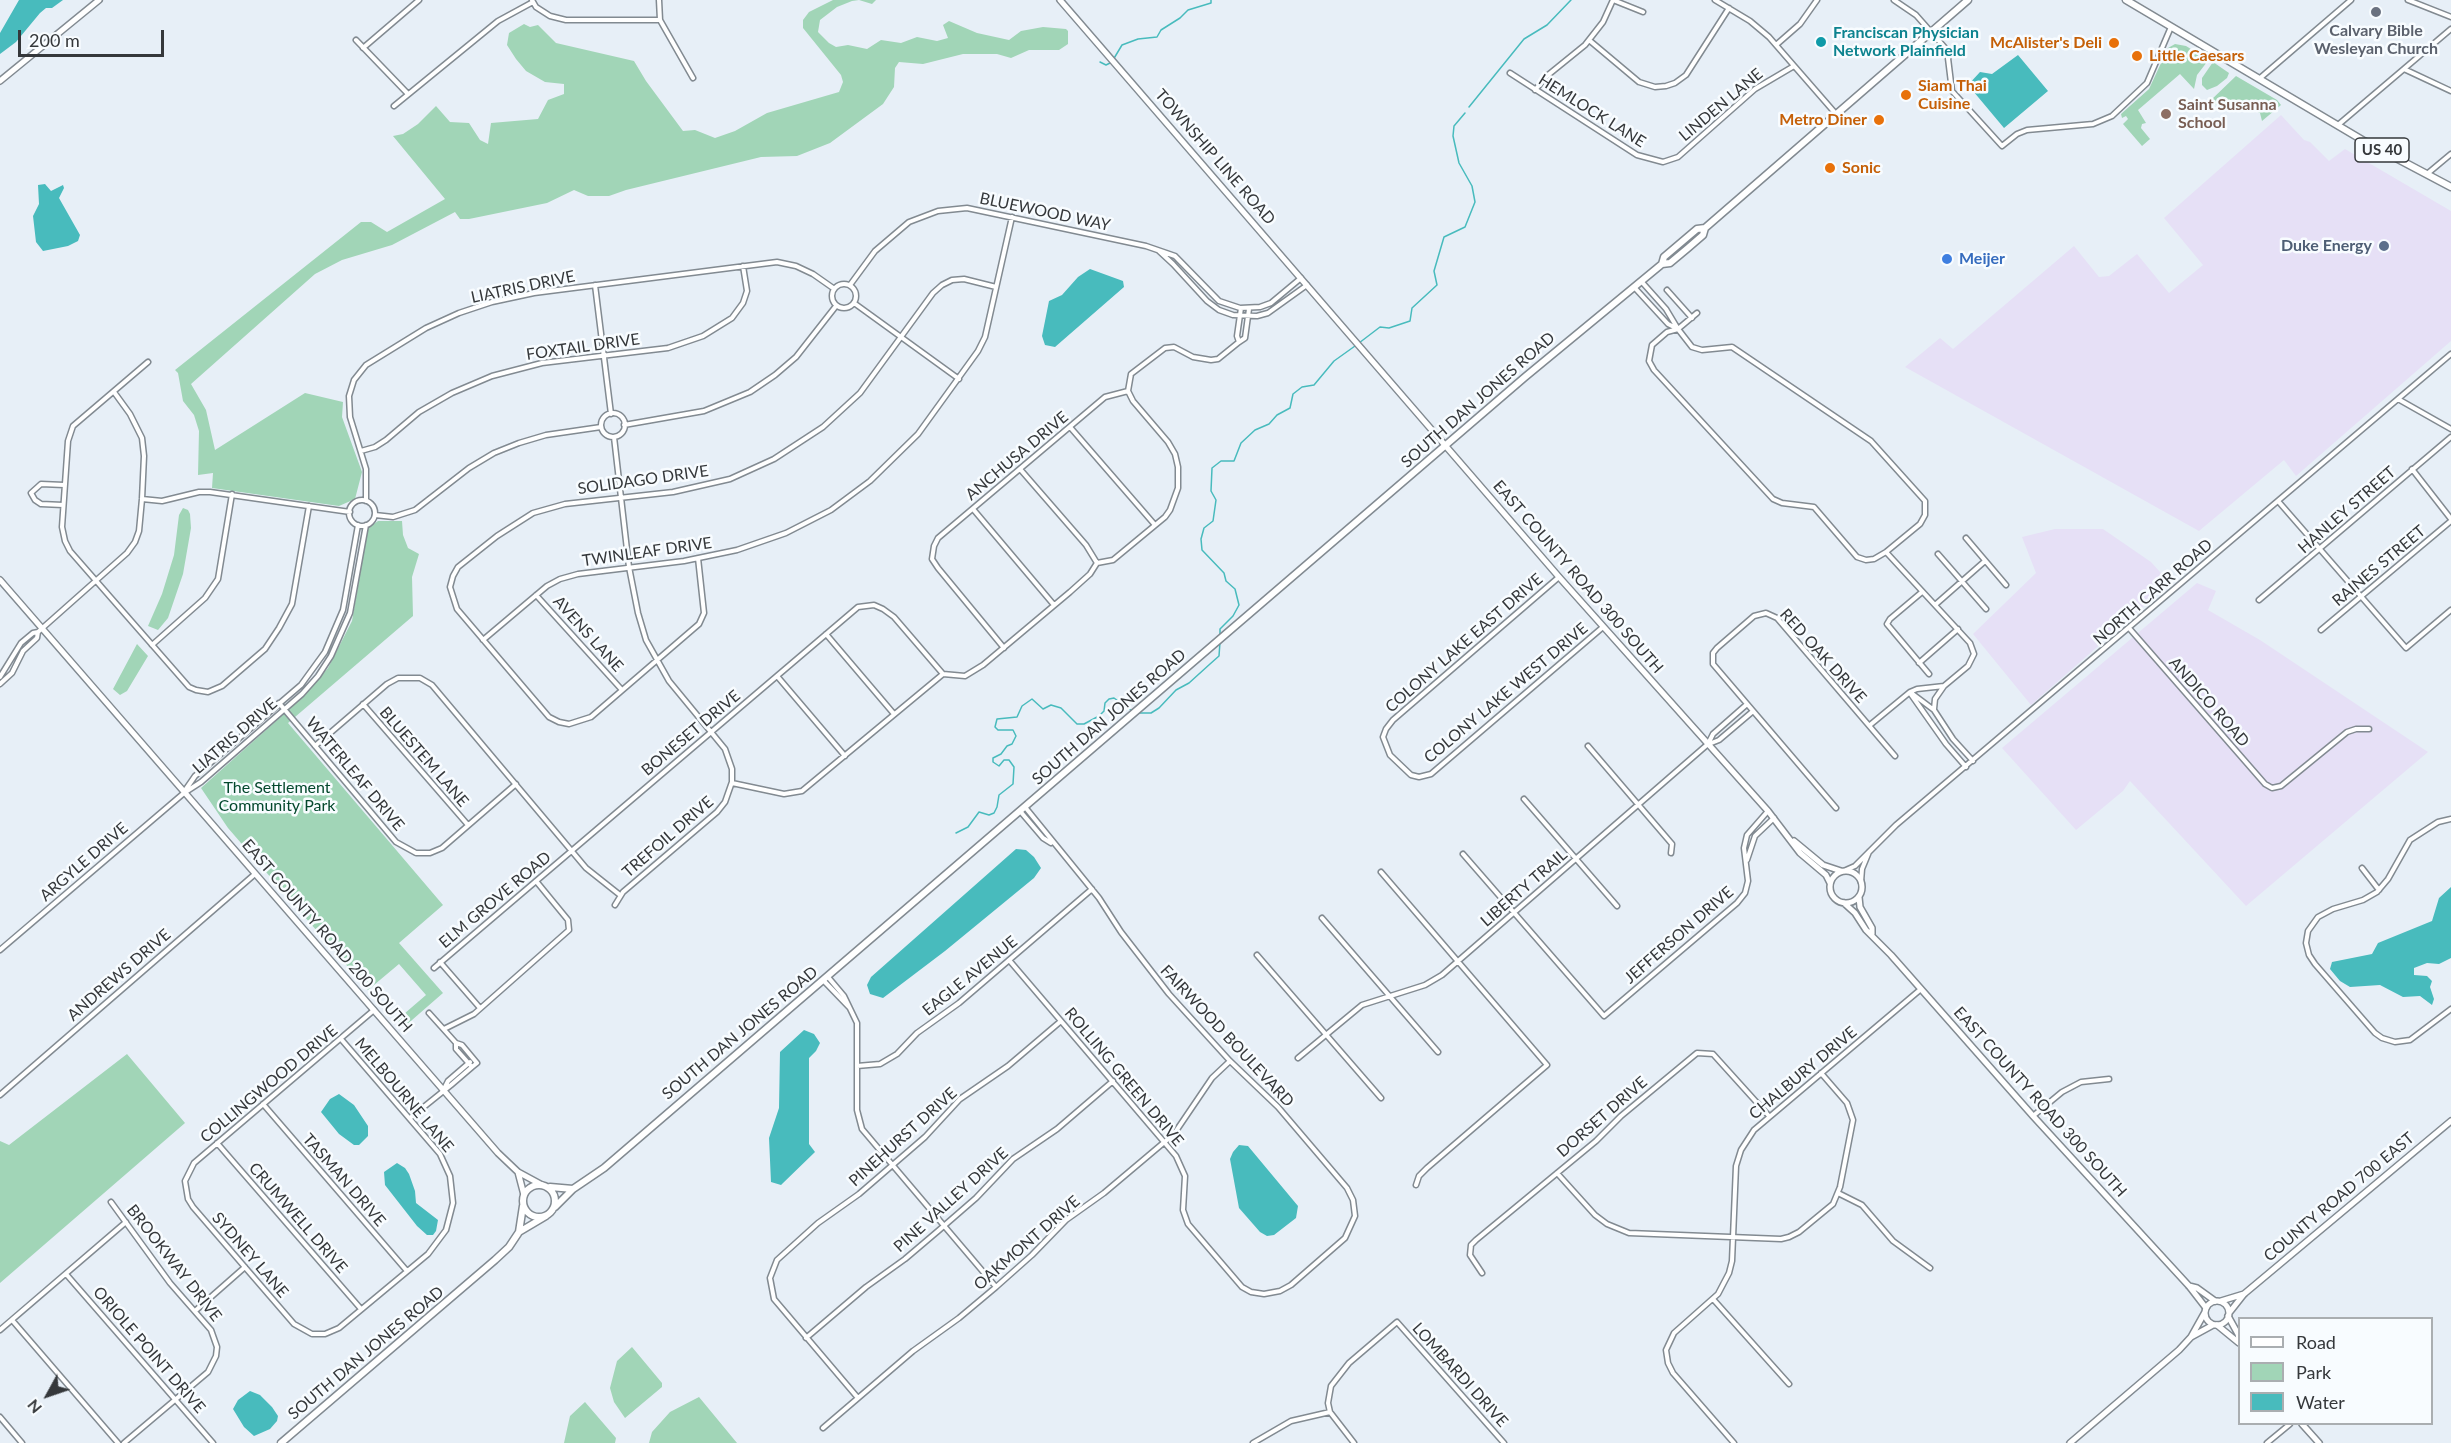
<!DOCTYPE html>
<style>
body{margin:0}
#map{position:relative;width:2451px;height:1443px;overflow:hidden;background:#e7eff7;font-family:Lato,sans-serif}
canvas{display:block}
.legend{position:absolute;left:2238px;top:1317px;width:195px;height:108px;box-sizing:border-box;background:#f8fcff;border:2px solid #aaaeb1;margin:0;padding:8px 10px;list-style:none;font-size:18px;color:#35383b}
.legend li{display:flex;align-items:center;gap:12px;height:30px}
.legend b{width:30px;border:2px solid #aaaeb1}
.north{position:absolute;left:18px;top:1365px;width:60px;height:60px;-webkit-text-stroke:4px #f8fcff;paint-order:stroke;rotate:230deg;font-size:16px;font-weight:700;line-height:24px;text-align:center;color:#35383b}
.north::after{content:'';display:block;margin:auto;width:21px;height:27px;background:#35383b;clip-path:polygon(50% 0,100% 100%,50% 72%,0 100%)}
.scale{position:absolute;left:18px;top:30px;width:146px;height:27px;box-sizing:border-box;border:3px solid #35383b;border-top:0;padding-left:8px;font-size:18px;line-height:21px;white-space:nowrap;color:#35383b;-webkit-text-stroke:4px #f8fcff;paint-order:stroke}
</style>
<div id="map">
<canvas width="2451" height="1443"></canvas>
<ul class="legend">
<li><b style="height:8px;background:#fff"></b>Road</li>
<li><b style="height:16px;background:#a1d5b7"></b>Park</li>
<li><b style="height:16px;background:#48bbbd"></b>Water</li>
</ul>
<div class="north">N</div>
<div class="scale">200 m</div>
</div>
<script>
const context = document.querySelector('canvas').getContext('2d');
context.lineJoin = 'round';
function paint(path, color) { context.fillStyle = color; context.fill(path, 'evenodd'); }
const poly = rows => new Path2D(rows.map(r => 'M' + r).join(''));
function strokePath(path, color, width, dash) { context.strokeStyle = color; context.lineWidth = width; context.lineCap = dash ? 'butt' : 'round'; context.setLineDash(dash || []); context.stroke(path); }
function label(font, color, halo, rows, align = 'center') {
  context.font = font + ' Lato,sans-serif'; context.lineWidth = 5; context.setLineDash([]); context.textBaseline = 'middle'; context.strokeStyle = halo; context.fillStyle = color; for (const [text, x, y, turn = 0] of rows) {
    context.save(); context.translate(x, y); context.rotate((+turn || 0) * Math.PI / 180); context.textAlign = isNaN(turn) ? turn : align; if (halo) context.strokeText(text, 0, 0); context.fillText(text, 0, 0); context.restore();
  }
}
paint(poly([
 [2281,115,2304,140,2310,142,2329,161,2345,149,2451,211,2451,341,2296,476,2284,460,2199,531,1905,367,1940,338,1953,349,2074,246,2099,277,2109,276,2137,254,2169,293,2203,265,2164,218],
 [2055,529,2103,529,2151,562,2170,583,2031,705,1973,634,2036,573,2022,537],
 [2197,583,2216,591,2208,610,2260,640,2428,752,2246,906,2130,781,2123,791,2076,830,2002,748]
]), '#e6e0f6');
paint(poly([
 [833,0,876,0,872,4,859,0,852,1,837,7,820,20,818,32,829,43,836,47,848,45,867,49,881,40,901,43,917,37,937,41,948,38,943,25,949,21,977,33,1009,40,1021,31,1043,27,1066,29,1068,31,1068,44,1059,50,1029,50,1011,58,997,54,963,54,923,64,899,62,895,68,894,87,883,104,830,143,797,156,761,157,626,190,609,196,588,196,574,190,547,203,469,219,460,219,455,212,392,245,342,260,315,274,191,384,206,410,215,450,305,393,343,402,342,417,362,472,355,499,339,506,212,488,213,473,198,475,199,431,194,415,183,401,178,373,175,370,361,222,371,222,387,232,445,199,393,136,403,134,418,124,436,106,450,122,469,123,480,140,488,144,491,123,538,119,548,100,564,94,564,84,545,82,526,71,516,59,507,45,509,33,524,24,530,27,538,25,556,43,634,61,646,81,683,131,695,130,715,138,735,131,767,113,839,92,843,82,841,75,803,28,803,20,809,12],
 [2175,44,2186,46,2204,57,2207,62,2197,75,2194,89,2180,74,2138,110,2146,123,2142,124,2141,128,2150,139,2142,146,2123,124,2128,119,2126,116,2122,118,2121,114,2149,89,2168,48],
 [2213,62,2229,73,2227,78,2217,86,2207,90,2202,85,2202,78],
 [2236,76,2277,100,2281,105,2262,121,2260,113,2253,110,2247,111,2242,103,2219,102,2216,105,2210,101],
 [183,508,188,510,190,514,191,528,183,574,168,618,158,630,148,626,162,594,174,555,179,515],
 [378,521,402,521,403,535,408,548,419,554,412,577,413,616,288,723,443,905,399,943,443,993,404,1027,397,1020,426,995,399,964,368,990,228,828,201,788,303,697,328,668,352,621,368,528],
 [137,644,148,656,127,691,120,695,113,689],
 [127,1054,185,1123,0,1283,0,1141,9,1145],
 [632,1347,662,1383,662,1387,625,1418,614,1402,610,1388,617,1361],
 [699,1397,737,1443,649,1443,652,1432,670,1412],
 [585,1402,616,1438,615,1443,564,1443,570,1416]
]), '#a1d5b7');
paint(poly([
 [19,0,63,0,52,8,46,8,40,13,16,42,0,54,0,33],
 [2018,55,2048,91,2004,128,1968,85,1980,72,1992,74],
 [45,184,51,191,63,185,64,188,59,198,80,235,78,241,68,246,43,251,36,242,33,216,39,204,38,185],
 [1090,269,1123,281,1124,287,1055,347,1045,345,1042,336,1049,301,1062,295,1078,277],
 [1016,849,1026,850,1034,857,1041,868,1034,878,945,951,883,998,870,994,867,985,871,977],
 [2451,887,2451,958,2439,964,2427,963,2414,968,2414,975,2427,976,2432,981,2430,987,2434,999,2432,1005,2420,996,2403,997,2380,985,2350,987,2340,981,2330,969,2332,962,2372,954,2378,943,2432,921,2439,898],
 [804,1030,814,1034,820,1043,816,1051,809,1058,809,1144,815,1152,781,1185,771,1182,769,1138,779,1108,780,1052],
 [339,1094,354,1105,368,1126,368,1136,359,1145,354,1145,339,1134,321,1112,330,1099],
 [1239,1145,1248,1146,1298,1206,1296,1218,1274,1235,1267,1236,1260,1232,1239,1208,1230,1159,1233,1152],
 [397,1163,405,1168,409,1174,415,1191,416,1203,438,1220,436,1231,433,1235,427,1235,417,1226,385,1185,384,1172],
 [250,1391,260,1395,272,1407,278,1416,277,1421,270,1429,254,1436,244,1427,233,1409,238,1400]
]), '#48bbbd');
strokePath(poly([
 [1113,60,1122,45,1138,39,1157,37,1161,30,1180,18,1188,10,1211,3,1211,0],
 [1100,62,1106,65,1110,63],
 [1469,107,1524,39,1547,25,1571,0],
 [1359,343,1380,327,1389,328,1410,321,1412,308,1437,285,1434,271,1444,237,1465,227,1475,202,1472,186,1459,163,1453,136,1454,126,1465,113],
 [1220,634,1220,629,1233,616,1239,605,1235,589,1226,581,1224,573,1202,550,1201,539,1204,528,1213,521,1216,500,1211,491,1212,468,1221,461,1234,461,1241,443,1255,430,1269,424,1277,415,1290,408,1293,394,1302,387,1314,385,1334,361,1355,346],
 [1139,713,1151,713,1159,708,1176,690,1189,683,1210,664,1219,656,1220,642],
 [956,833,968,827,979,812,989,815,994,813,997,807,999,795,1013,784,1014,767,1009,760,1004,760,999,766,993,762,993,758,1001,754,1007,746,1012,744,1016,736,1013,730,998,730,995,727,997,719,1017,717,1022,706,1032,699,1043,709,1051,705,1061,708,1077,724,1084,724,1099,716,1104,711,1105,703,1109,699,1114,698,1132,711]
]), '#48bbbd', 1.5);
const minor = poly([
 [532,0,536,7,550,16,566,20,660,20],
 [659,0,660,20,693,78],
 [1613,0,1643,12],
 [1715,0,1750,21,1769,37,1836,114],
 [1894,0,1916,15,1947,50,1952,91,2002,146,2017,134,2027,130,2093,124,2112,116,2147,83,2171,27],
 [2408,0,2451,17],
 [356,40,408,94],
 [1589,40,1639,82,1655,87,1666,86,1675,83,1686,75,1729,8],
 [1776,45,1800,24,1817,0],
 [363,48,419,0],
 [2404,69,2451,91],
 [1510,73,1637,155,1663,162,1678,157,1755,89,1794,66],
 [2259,79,2351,0],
 [1535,90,1548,75,1585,45,1603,22,1613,0],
 [394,106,498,21,533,2],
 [2338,125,2451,29],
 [2427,174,2451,154],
 [1159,251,1173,264,1207,301,1219,310,1233,315,1257,316,1268,313,1307,285],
 '832 296a12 12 0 1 1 24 0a12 12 0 1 1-24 0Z',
 [595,285,611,414],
 [850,285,875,251,909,222,938,211,967,208,1146,246,1175,256,1219,301,1240,308,1260,307,1271,303,1301,278],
 [1634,287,1668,324,1678,329,1666,309,1641,281],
 [1667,290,1692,318],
 [854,303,959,379],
 [1241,308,1237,336,1239,342,1245,338,1249,309],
 [1678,329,1692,347,1702,350,1732,347,1871,441,1925,501,1925,515,1920,524,1886,552,1874,559,1866,560,1857,557,1814,507,1782,503,1773,499,1654,370,1649,361,1652,345,1667,332,1678,329,1697,313],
 [148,362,73,426,68,441,62,527,65,541,70,551,189,687,196,690,208,692,222,686,265,649,279,628,292,604,309,506],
 [2398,399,2451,429],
 '601 425a12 12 0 1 1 24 0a12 12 0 1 1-24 0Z',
 [624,425,704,411,750,392,775,375,796,357,836,306],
 [1070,427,1155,525],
 [614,437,629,567,638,613,646,640,669,681,725,749,732,769,732,782,725,802,717,812,623,892,615,905],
 [361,451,375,447,386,440,419,412,452,393,492,376,542,363,668,348,703,336,732,318,743,303,747,291,743,266],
 [1020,469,1086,545,1097,563],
 [2412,469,2451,519],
 [142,499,162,501,199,492,210,492,350,512],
 '349 513a13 13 0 1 1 26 0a13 13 0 1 1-26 0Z',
 [366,501,366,469,350,417,349,396,354,380,366,365,426,328,459,313,492,302,534,293,777,262,796,266,813,274,833,288],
 [2278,501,2406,648,2451,610],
 [63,505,41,504,35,500,31,493,41,484,64,485],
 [973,509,1054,605],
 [375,515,393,517,415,510,469,468,494,453,519,443,546,435,601,427],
 [1966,538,2006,585],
 [1938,554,1986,609],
 [698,558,704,613,699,624,591,717,569,724,559,722,549,717,457,609,450,587,453,576,458,567,497,536,533,513,565,504,673,492,730,479,774,459,823,427,860,393,933,293,942,285,952,280,964,279,996,287],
 [1097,563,1113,560,1165,517,1170,510,1178,488,1178,467,1175,454,1168,442,1133,401,1128,391,1131,374,1165,348,1174,347,1193,357,1211,360,1218,359,1239,342],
 [1559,577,1393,720,1386,729,1383,737,1390,755,1411,775,1419,777,1431,774,1603,627],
 [1922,592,1890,619,1887,624,1929,674],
 [536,595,622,690],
 [2259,600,2451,437],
 [1935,605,1985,561],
 [2129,628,2265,784,2272,788,2281,786,2347,732,2356,729,2369,729],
 [2321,630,2451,521],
 [826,634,894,714],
 [483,640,547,586,560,579,578,574,684,561,737,550,786,533,831,510,870,481,918,434,978,351,985,337,1012,217],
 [152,645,205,598,218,579,232,494],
 [1004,648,938,568,932,559,934,546,938,538,1105,397,1128,391],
 [1919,663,1958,629],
 [777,676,845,756],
 [0,677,21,643,33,633,38,632,127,553,135,542,139,531,142,499,144,456,142,438,130,414,114,392],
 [0,684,12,673,23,651,37,638,38,632],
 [1910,692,1934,710,1953,739,1973,761],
 [1910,693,1946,744,1966,767],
 [279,703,396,842,416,853,430,853,442,848,516,784],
 [363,704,468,825],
 [1934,709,1935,699,1944,686],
 [1870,725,1910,692,1917,689,1944,686,1968,666,1974,654,1970,643,1886,552],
 [1709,744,1719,740,1752,712],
 [315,746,387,684,398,678,420,678,432,685,586,868,620,895],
 [1588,746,1672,844,1671,853],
 [732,783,784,794,802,791,943,674],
 [186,789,195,776,301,685,325,652,343,610,358,525],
 [1524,799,1617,906],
 [1836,808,1713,664,1713,653,1717,648,1754,616,1766,613,1777,618,1895,756],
 [1020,811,1043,838,1051,843],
 [2451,819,2438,822,2410,840,2388,879,2377,892,2363,900,2333,909,2318,917,2308,931,2306,943,2309,955,2315,964,2375,1033,2382,1038,2395,1042,2410,1040,2451,1009],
 [1463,854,1604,1016,1737,903,1745,893,1748,881,1744,848,1747,835,1768,811],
 [1747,860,1755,836,1774,818],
 [2362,868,2379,890],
 [1846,870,1855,866,1896,825,2451,354],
 [1381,872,1547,1065,1427,1168,1419,1176,1416,1185],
 [1861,882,1862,869,1869,852],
 [1322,918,1438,1052],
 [0,950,184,793,201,782,302,694,318,676,331,656,350,613,366,525],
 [1257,955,1381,1098],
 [1009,960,1176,1156,1185,1176,1183,1210,1188,1224,1242,1287,1251,1292,1264,1294,1280,1291,1291,1285,1345,1238,1355,1216,1353,1200,1347,1188,1278,1107,1230,1061,1169,994,1121,932,1099,898,1025,807],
 [440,962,480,1008],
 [434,968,858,607,874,605,883,609,894,617,943,674,965,676,983,665,1070,592,1090,574,1097,563],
 [828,977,844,996,857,1023,857,1110,862,1129,996,1287],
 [823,980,849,1007],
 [429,1013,456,1043],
 [444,1029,474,1014,569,930,568,920,536,881],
 [341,1039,440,1154,450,1176,453,1203,446,1230,428,1254,339,1328,325,1334,312,1334,294,1324,193,1207,188,1199,185,1181,194,1163,374,1010],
 [1298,1058,1362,1005,1425,985,1442,975,1708,744,1713,734,1746,705],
 [857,1066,880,1064,897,1054,917,1033,959,1003,1092,889],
 [444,1089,448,1081,470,1062],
 [0,1095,255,874],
 [263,1104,407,1271],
 [2033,1116,2062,1092,2081,1082,2109,1079],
 [410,1118,451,1085,472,1067,477,1063,462,1045,456,1043,456,1049,472,1067],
 [217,1143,361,1309],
 [1557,1173,1595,1215,1607,1224,1629,1233,1781,1239,1789,1237,1799,1232,1833,1204,1840,1187,1853,1120,1847,1103,1821,1073],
 [1838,1193,1862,1205,1893,1241,1930,1268],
 [111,1202,170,1283,211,1330,217,1347,216,1356,208,1372,124,1443],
 [1482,1273,1470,1255,1471,1245,1476,1240,1596,1141,1621,1116,1697,1053,1713,1054,1769,1116],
 [66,1274,213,1443],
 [1713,1299,1789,1384],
 [195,1311,245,1267],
 [12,1320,118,1443],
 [0,1330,126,1222],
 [806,1338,866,1287,905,1259,938,1231,976,1198,1013,1159,1057,1129,1113,1081],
 [858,1398,774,1299,770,1278,777,1260,818,1223,859,1194,925,1137,960,1099,1008,1066,1061,1021],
 [0,1417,22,1443],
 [823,1428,913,1351,959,1318,996,1287,1032,1255,1066,1220,1104,1193,1174,1134,1212,1078,1230,1061],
 [1253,1443,1291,1421,1330,1412],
 [1354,1443,1330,1412,1328,1403,1331,1386,1349,1363,1397,1322,1504,1443],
 [1734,1443,1673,1373,1668,1363,1666,1350,1674,1333,1718,1294,1729,1273,1732,1261,1736,1166,1741,1150,1754,1130,1921,989],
 [2267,1443,2290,1424]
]);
const tertiary = poly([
 [1060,0,1559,577,1768,811,1800,853,1826,875,1830,883],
 [0,81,99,0],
 [0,580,498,1153,518,1172,542,1185],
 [1794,841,1823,865,1841,871],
 '1830 887a16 16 0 1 1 32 0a16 16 0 1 1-32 0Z',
 [1859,897,1860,907,1872,928,1872,934],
 [1844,903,1855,913,1866,930,1891,955,2033,1116,2189,1286,2206,1308],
 [518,1172,524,1195],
 [2189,1286,2197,1288,2215,1301],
 [2228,1316,2238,1334,2240,1343],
 [2217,1325,2239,1343],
 [2302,1424,2319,1443]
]);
const secondary = poly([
 [2221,1301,2244,1294],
 '2205 1313a12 12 0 1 1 24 0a12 12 0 1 1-24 0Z',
 [2229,1313,2244,1294,2451,1121],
 [2191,1337,2205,1312],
 [2070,1443,2179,1350,2191,1337,2213,1325]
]);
const primary = poly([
 [2126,0,2364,141,2451,187],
 [1662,264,1664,257,1697,229,1705,228,1968,0],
 '523 1201a16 16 0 1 1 32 0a16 16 0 1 1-32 0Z',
 [550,1187,573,1189],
 [555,1207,573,1189,604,1168,1525,377,1662,264,1670,263,1688,248,1703,235,1705,228],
 [519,1232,523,1206],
 [281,1443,495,1260,509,1247,519,1232,546,1216]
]);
strokePath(minor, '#828a91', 7);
strokePath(tertiary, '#828a91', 8);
strokePath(secondary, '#828a91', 8);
strokePath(primary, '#828a91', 9);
strokePath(minor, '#fff', 4);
strokePath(tertiary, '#fff', 5);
strokePath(secondary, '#fff', 5);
strokePath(primary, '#fff', 6);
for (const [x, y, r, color] of [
 [2376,12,6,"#6b7280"],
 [1821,42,6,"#0f9aa8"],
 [2114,43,6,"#e8710a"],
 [2137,56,6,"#e8710a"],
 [1906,95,6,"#e8710a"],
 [2166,114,6,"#8d6e63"],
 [1879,120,6,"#e8710a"],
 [1830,168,6,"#e8710a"],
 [2384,246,6,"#5c6f8a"],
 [1947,259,6,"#3f7fe0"]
]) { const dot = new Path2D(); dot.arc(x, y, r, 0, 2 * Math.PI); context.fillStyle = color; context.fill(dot); strokePath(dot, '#f8fcff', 2); }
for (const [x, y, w] of [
 [2382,150,54]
]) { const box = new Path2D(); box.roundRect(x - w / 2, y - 12, w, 24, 4.5); context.fillStyle = '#f8fcff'; context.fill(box); strokePath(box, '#35383b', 1.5); }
label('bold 15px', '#35383b', null, [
 ["US 40",2382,150]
]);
label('bold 16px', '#5b616d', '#f8fcff', [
 ["Calvary Bible",2376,31],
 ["Wesleyan Church",2376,49]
]);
label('bold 16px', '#0d838f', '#f8fcff', [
 ["Franciscan Physician",1833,33],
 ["Network Plainfield",1833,51]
], 'left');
label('bold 16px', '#c56008', '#f8fcff', [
 ["McAlister's Deli",2102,43,"right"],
 ["Little Caesars",2149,56],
 ["Siam Thai",1918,86],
 ["Cuisine",1918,104],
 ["Metro Diner",1867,120,"right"],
 ["Sonic",1842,168]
], 'left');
label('16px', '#35383b', '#f8fcff', [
 ["LINDEN LANE",1721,105,-40],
 ["HEMLOCK LANE",1592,111,32],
 ["TOWNSHIP LINE ROAD",1215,157,49],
 ["BLUEWOOD WAY",1045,212,12],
 ["LIATRIS DRIVE",523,287,-12],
 ["FOXTAIL DRIVE",583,347,-8],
 ["SOUTH DAN JONES ROAD",1478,400,-41],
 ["ANCHUSA DRIVE",1017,456,-40],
 ["SOLIDAGO DRIVE",643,480,-8],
 ["HANLEY STREET",2347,510,-41],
 ["TWINLEAF DRIVE",647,552,-8],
 ["RAINES STREET",2379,566,-40],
 ["EAST COUNTY ROAD 300 SOUTH",1578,577,49],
 ["NORTH CARR ROAD",2153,592,-41],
 ["AVENS LANE",588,634,48],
 ["COLONY LAKE EAST DRIVE",1464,643,-41],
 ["RED OAK DRIVE",1823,656,48],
 ["COLONY LAKE WEST DRIVE",1506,693,-40],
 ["ANDICO ROAD",2209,702,49],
 ["SOUTH DAN JONES ROAD",1109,717,-41],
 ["BONESET DRIVE",691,733,-40],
 ["LIATRIS DRIVE",235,736,-41],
 ["BLUESTEM LANE",424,757,49],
 ["WATERLEAF DRIVE",355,774,50],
 ["TREFOIL DRIVE",668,837,-41],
 ["ARGYLE DRIVE",84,862,-41],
 ["LIBERTY TRAIL",1524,888,-41],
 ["ELM GROVE ROAD",495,900,-40],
 ["JEFFERSON DRIVE",1679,935,-41],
 ["EAST COUNTY ROAD 200 SOUTH",327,936,49],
 ["ANDREWS DRIVE",119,975,-41],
 ["EAGLE AVENUE",970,976,-39],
 ["SOUTH DAN JONES ROAD",740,1033,-40],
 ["FAIRWOOD BOULEVARD",1227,1036,47],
 ["CHALBURY DRIVE",1803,1073,-40],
 ["ROLLING GREEN DRIVE",1124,1077,50],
 ["COLLINGWOOD DRIVE",269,1084,-40],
 ["MELBOURNE LANE",404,1095,50],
 ["EAST COUNTY ROAD 300 SOUTH",2040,1102,48],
 ["DORSET DRIVE",1602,1117,-41],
 ["PINEHURST DRIVE",903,1137,-42],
 ["TASMAN DRIVE",344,1180,49],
 ["COUNTY ROAD 700 EAST",2339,1197,-40],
 ["PINE VALLEY DRIVE",951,1200,-42],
 ["CRUMWELL DRIVE",298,1218,49],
 ["OAKMONT DRIVE",1027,1243,-41],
 ["SYDNEY LANE",250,1255,49],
 ["BROOKWAY DRIVE",174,1263,52],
 ["ORIOLE POINT DRIVE",149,1350,49],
 ["SOUTH DAN JONES ROAD",366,1353,-40],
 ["LOMBARDI DRIVE",1460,1375,48]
]);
label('bold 16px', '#785e54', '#f8fcff', [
 ["Saint Susanna",2178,105],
 ["School",2178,123]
], 'left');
label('bold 16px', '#4e5e75', '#f8fcff', [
 ["Duke Energy",2372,246]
], 'right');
label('bold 16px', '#366cbe', '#f8fcff', [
 ["Meijer",1959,259]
], 'left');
label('16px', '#04482d', '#f8fcff', [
 ["The Settlement",277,788],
 ["Community Park",277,806]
]);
</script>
